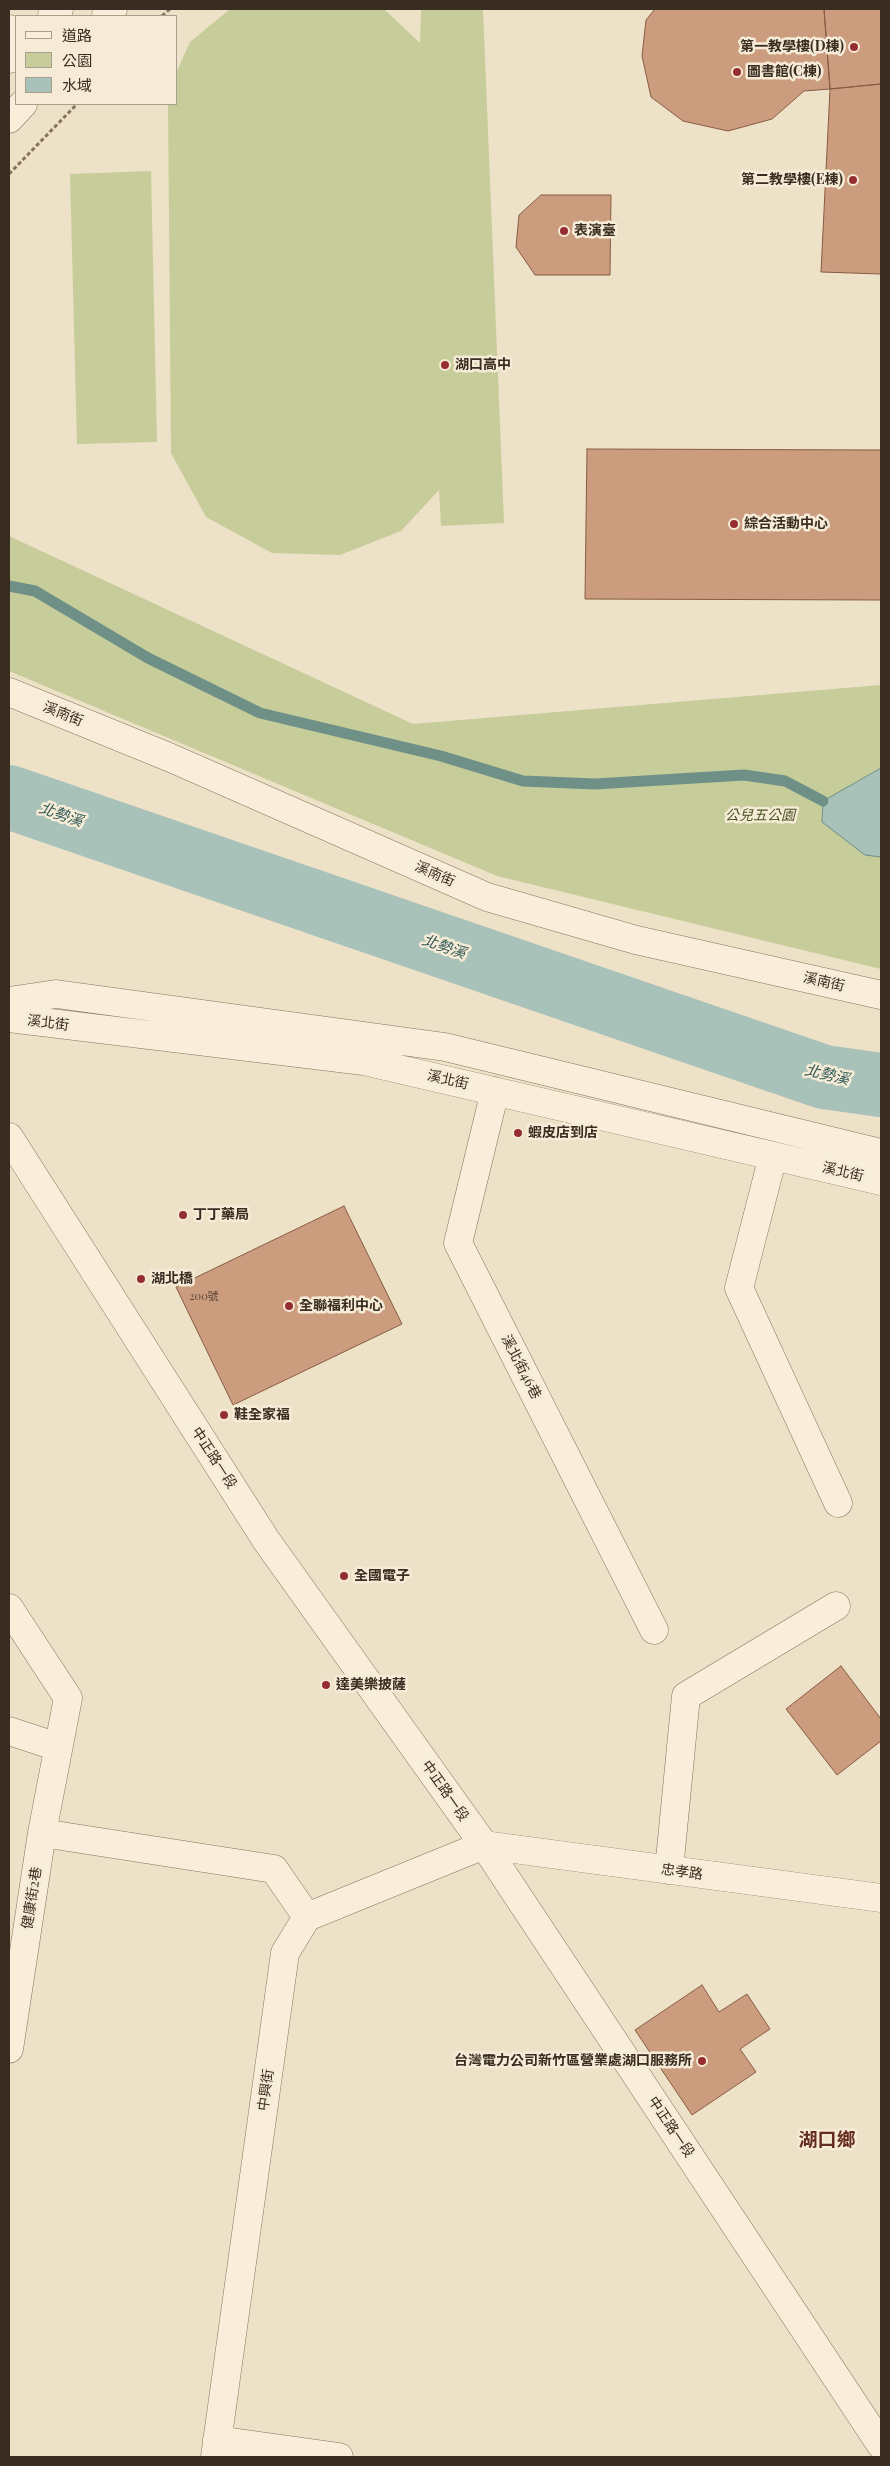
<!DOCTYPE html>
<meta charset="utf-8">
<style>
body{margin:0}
#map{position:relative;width:890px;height:2466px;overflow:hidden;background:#ede1c7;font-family:"Playfair Display","Noto Sans TC",serif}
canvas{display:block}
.frame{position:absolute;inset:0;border:10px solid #392c20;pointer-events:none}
.legend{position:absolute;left:15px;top:15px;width:162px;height:90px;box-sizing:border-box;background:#f5ebd6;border:1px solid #aa9f8d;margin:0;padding:6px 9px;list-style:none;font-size:15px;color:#392c20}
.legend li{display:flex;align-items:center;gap:10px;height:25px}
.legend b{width:25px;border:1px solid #aa9f8d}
</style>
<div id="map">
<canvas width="890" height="2466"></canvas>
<div class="frame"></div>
<ul class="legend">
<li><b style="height:6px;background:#f8eeda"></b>道路</li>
<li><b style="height:14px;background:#c7cc9b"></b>公園</li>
<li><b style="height:14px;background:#a8c1b9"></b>水域</li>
</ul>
</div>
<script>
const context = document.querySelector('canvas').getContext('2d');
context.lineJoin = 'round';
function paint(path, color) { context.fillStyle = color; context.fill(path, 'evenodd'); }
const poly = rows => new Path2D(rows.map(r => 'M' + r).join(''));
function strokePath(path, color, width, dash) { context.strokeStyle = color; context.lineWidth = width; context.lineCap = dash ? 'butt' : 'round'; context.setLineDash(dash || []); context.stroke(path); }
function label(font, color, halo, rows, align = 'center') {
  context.font = font + ' "Playfair Display","Noto Sans TC",serif'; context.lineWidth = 5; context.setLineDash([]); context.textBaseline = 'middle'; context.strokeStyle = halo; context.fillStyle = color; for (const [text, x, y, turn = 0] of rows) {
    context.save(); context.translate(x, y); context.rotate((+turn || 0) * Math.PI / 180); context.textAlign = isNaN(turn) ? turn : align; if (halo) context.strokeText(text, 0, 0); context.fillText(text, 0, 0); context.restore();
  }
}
paint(poly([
 [230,9,384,9,420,43,421,9,483,9,504,523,441,526,439,490,401,531,340,555,272,553,206,517,171,453,168,104,176,104,176,73,190,42],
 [151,171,157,442,77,444,70,174],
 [9,536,413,724,881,685,881,969,497,876,9,671]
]), '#c7cc9b');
const water = poly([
 [881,768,881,857,865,855,822,822,823,801,881,768]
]);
paint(water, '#a8c1b9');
strokePath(water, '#6e9087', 1);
strokePath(poly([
 [9,586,35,591,148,658,260,713,441,756,523,781,595,784,744,775,785,781,823,801]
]), '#6e9087', 11);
strokePath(poly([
 [9,797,824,1077,881,1085]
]), '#a8c1b9', 64);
const building = poly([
 [655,9,824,9,830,89,804,91,772,119,728,131,683,121,651,97,642,56,646,20,655,9],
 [824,9,881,9,881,84,830,89,824,9],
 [881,84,881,274,821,272,830,89,881,84],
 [541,195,611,195,610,275,535,275,516,247,519,215,541,195],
 [587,449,881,450,881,600,585,599,587,449],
 [344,1206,402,1324,233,1405,176,1287,344,1206],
 [841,1666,881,1719,881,1741,837,1775,786,1709,841,1666],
 [702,1985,719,2012,747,1994,770,2029,740,2049,756,2072,692,2115,635,2030,702,1985]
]);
paint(building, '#cb9c7e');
strokePath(building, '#875c43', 1);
const minor = poly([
 [52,16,59,9],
 [106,16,113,9],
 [9,29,16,37],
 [9,59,16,52],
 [9,119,23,104],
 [9,692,171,758,487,897,636,940,881,995],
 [9,1001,56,994,445,1047,881,1153],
 [9,1018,364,1061,881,1181],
 [495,1091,458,1243,654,1630],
 [9,1137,266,1540,484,1845,881,2445],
 [773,1156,739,1288,838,1503],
 [9,1608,68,1698,42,1833,9,2049],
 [9,1731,58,1747],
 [42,1833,274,1869,307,1917],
 [669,1870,686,1696,836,1606],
 [217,2440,339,2457],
 [215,2457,285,1953,307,1917,484,1845,881,1898]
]);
strokePath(minor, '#89735c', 29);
strokePath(poly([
 [162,16,170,9],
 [9,174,77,104]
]), '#89735c', 3, [4, 2.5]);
strokePath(minor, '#f8eeda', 28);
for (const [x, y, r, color] of [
 [854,47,5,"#962e31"],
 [737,72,5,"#962e31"],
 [853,180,5,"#962e31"],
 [564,231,5,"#962e31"],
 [445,365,5,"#962e31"],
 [734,524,5,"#962e31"],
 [518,1133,5,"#962e31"],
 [183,1215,5,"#962e31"],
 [141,1279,5,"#962e31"],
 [289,1306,5,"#962e31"],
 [224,1415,5,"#962e31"],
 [344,1576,5,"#962e31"],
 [326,1685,5,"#962e31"],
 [702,2061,5,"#962e31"]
]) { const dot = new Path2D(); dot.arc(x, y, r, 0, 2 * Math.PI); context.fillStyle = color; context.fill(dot); strokePath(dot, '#f5ebd6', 2); }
label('11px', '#5e4838', null, [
 ["200號",204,1297]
]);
label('bold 14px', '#392c20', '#f5ebd6', [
 ["第一教學樓(D棟)",844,47,"right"],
 ["圖書館(C棟)",747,72],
 ["第二教學樓(E棟)",843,180,"right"],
 ["表演臺",574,231],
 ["湖口高中",455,365],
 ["綜合活動中心",744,524],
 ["蝦皮店到店",528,1133],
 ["丁丁藥局",193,1215],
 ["湖北橋",151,1279],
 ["全聯福利中心",299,1306],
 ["鞋全家福",234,1415],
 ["全國電子",354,1576],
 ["達美樂披薩",336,1685],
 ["台灣電力公司新竹區營業處湖口服務所",692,2061,"right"]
], 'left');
label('14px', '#392c20', '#f5ebd6', [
 ["溪南街",63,714,22],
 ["溪南街",435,874,24],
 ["溪南街",824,982,13],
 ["溪北街",48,1023,7],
 ["溪北街",448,1080,13],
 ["溪北街",843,1172,13],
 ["溪北街46巷",521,1367,63],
 ["中正路一段",214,1458,57],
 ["中正路一段",445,1791,55],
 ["忠孝路",682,1872,8],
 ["健康街2巷",32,1898,-81],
 ["中興街",266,2090,-82],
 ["中正路一段",671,2127,56]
]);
label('italic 14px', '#4b5527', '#f5ebd6', [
 ["公兒五公園",760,816]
]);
label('italic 15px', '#2f5955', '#f5ebd6', [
 ["北勢溪",61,815,19],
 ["北勢溪",444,947,19],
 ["北勢溪",827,1075,13]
]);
label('bold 19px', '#652d20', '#f5ebd6', [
 ["湖口鄉",827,2140]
]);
</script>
